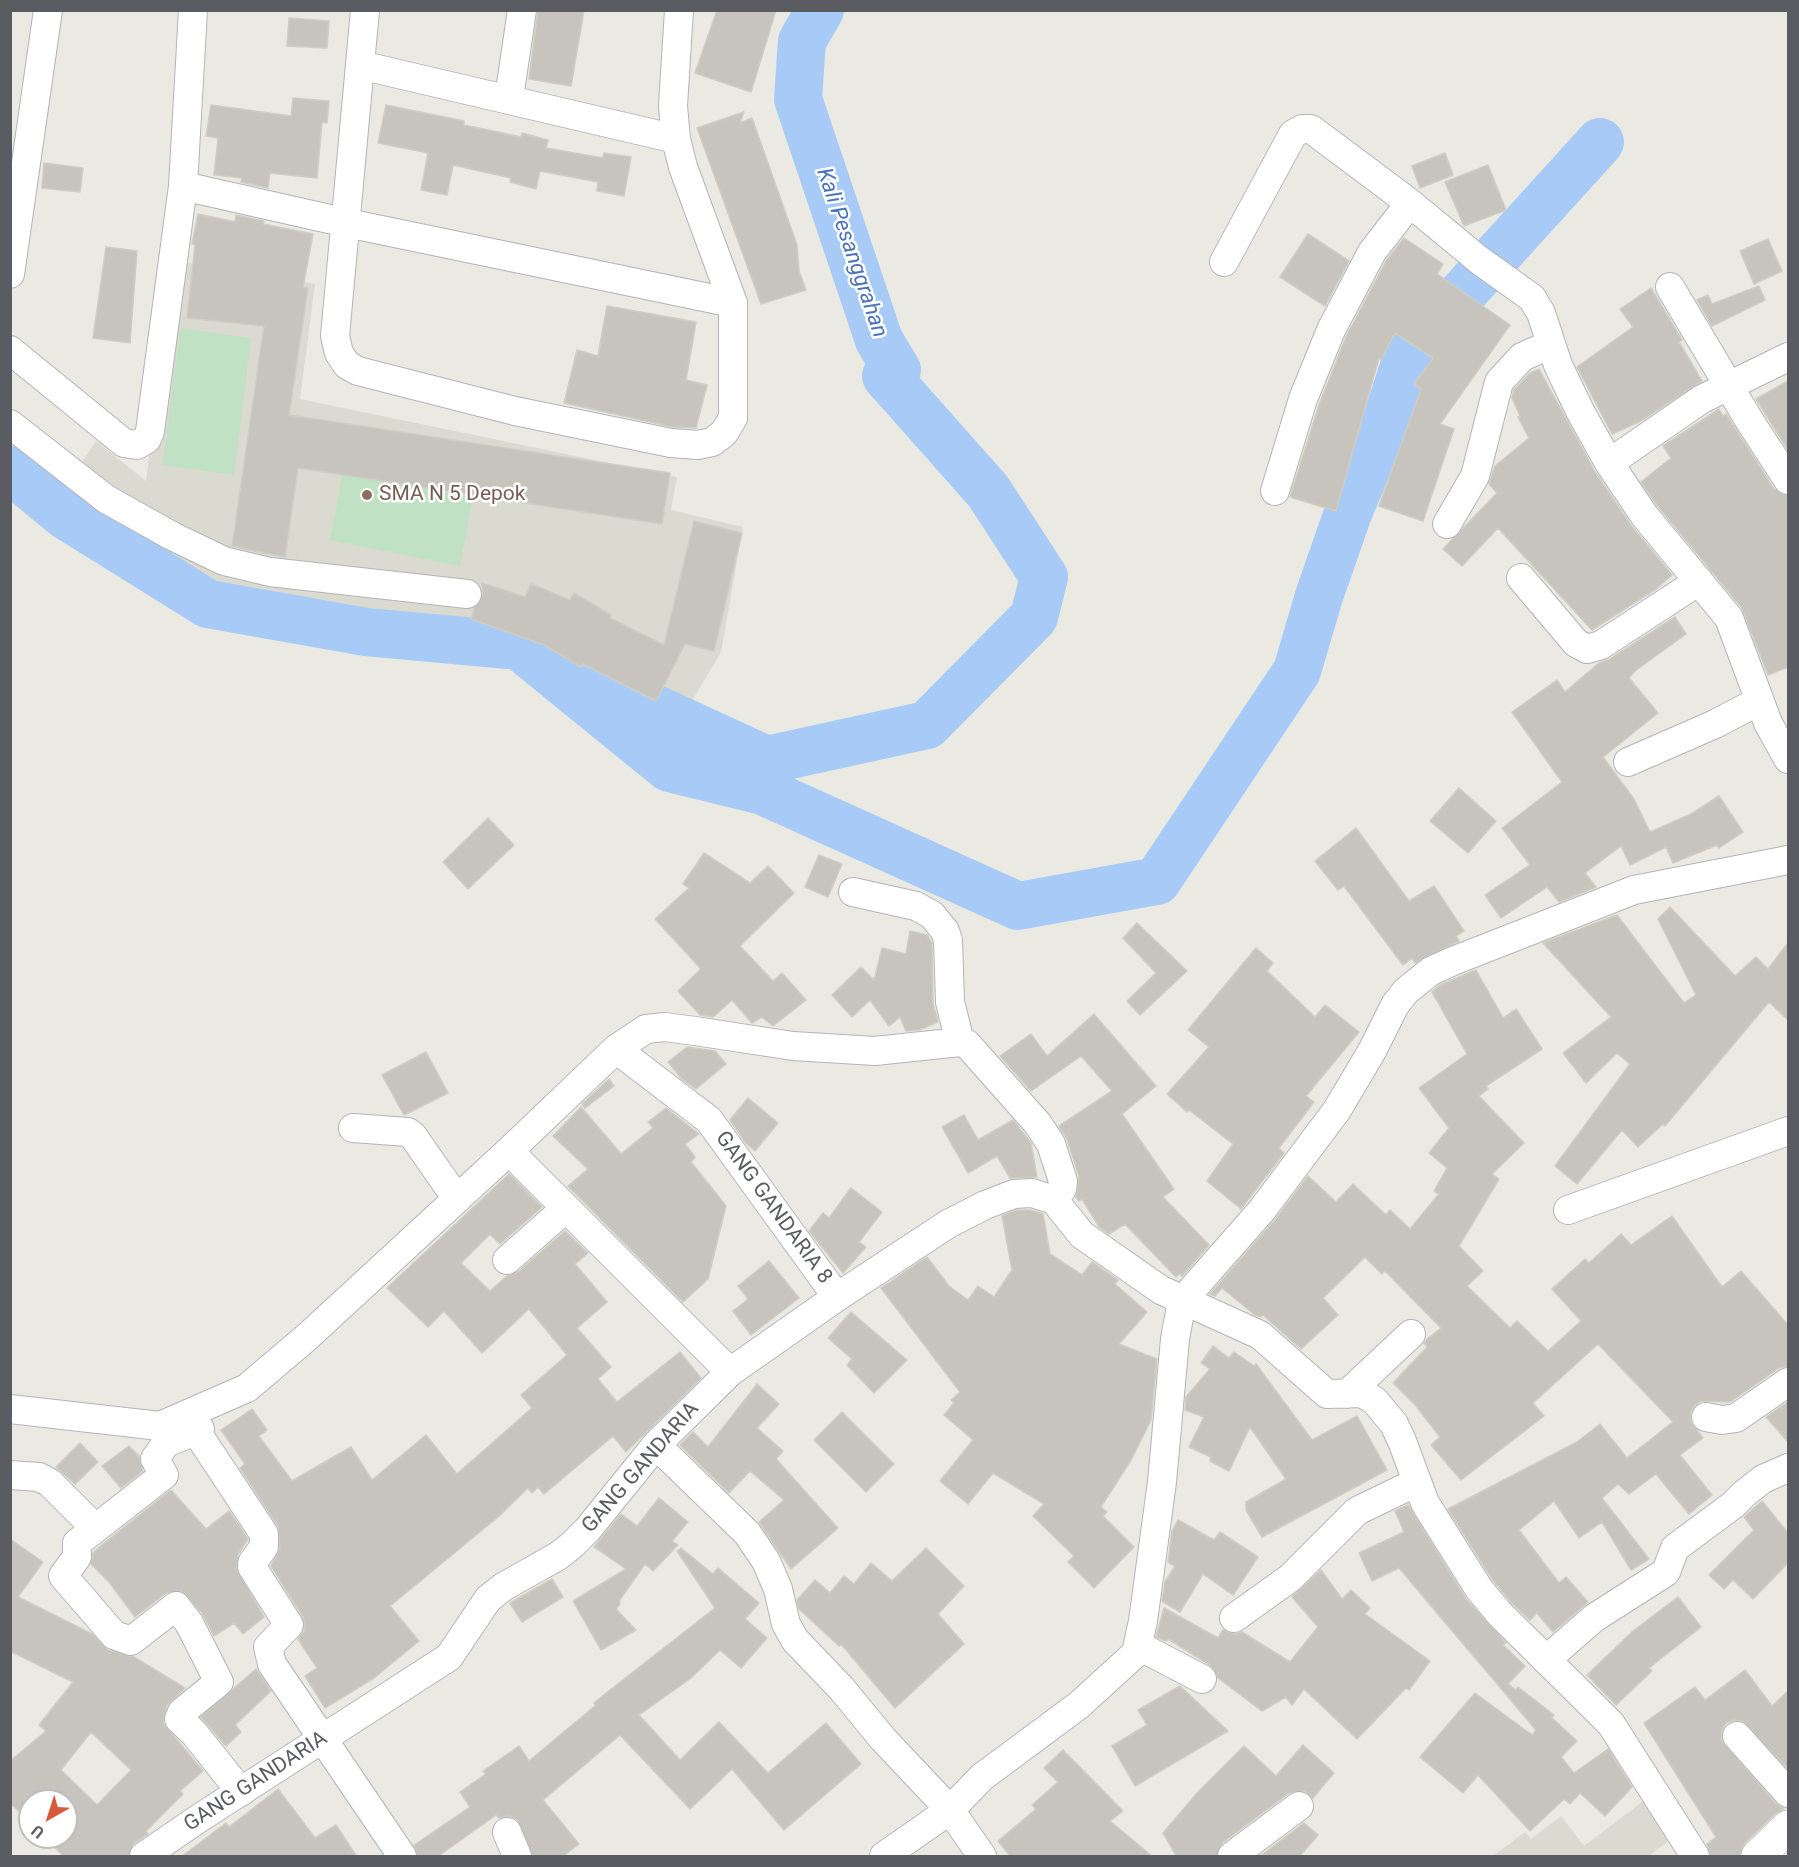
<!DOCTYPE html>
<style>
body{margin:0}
#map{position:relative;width:1799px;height:1867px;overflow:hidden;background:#ebeae2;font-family:Roboto,sans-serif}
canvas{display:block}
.frame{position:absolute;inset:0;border:12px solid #5a5c61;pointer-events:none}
.north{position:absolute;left:18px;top:1789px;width:60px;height:60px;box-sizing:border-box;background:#fff;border:2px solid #bdbec0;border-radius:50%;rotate:219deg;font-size:16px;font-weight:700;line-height:24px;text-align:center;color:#5a5c61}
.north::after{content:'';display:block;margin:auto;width:21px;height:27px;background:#d75a3c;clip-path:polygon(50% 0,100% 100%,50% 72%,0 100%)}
</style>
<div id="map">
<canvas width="1799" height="1867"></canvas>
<div class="frame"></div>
<div class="north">U</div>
</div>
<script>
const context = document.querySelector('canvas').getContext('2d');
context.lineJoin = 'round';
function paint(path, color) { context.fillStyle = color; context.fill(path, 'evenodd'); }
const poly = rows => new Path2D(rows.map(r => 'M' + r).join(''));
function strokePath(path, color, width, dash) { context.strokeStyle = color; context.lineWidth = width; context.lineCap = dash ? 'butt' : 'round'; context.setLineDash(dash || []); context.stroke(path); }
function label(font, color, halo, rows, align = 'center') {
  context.font = font + ' Roboto,sans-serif'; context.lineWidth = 5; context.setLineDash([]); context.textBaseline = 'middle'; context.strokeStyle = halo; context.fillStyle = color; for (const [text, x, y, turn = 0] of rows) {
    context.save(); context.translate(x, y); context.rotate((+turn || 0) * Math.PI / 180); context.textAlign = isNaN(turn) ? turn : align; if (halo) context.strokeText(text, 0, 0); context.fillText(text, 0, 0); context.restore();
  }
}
paint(poly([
 [171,260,315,284,300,399,677,477,671,510,743,527,721,652,686,711,477,625,364,622,208,601,50,510,96,441,146,481,161,364],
 [1646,1799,1675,1836,1649,1856,1493,1856,1525,1832,1531,1839,1561,1816,1584,1846]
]), '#dbdad0');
paint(poly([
 [180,328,251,338,234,475,163,465],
 [343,472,473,498,460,566,330,540]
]), '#c0e1c4');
strokePath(poly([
 [10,470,65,515,208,604,366,632,519,646,669,768,763,791,1018,906,1157,881,1297,671,1319,596,1348,513,1386,422,1412,342,1442,316,1600,142],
 [582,675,767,760,927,725,1034,617,1044,577,988,491,886,376,897,370,879,340,798,99,802,41,820,10]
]), '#a7cbf6', 48);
const building = poly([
 [538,10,584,10,571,86,529,79,538,10],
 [717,10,776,10,751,92,695,73,717,10],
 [289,18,329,21,327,48,287,46,289,18],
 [293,98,329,101,327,123,322,122,317,178,270,173,268,188,241,182,242,178,214,175,218,138,206,136,211,105,291,116,293,98],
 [386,105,464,121,464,125,493,131,521,137,522,133,548,140,546,148,603,158,604,153,631,157,624,196,597,191,598,182,540,171,536,189,510,182,511,178,453,165,447,195,421,190,428,153,378,143,386,105],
 [744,112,740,123,752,118,797,245,799,271,806,290,761,304,697,128,744,112],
 [1445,153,1453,175,1420,188,1412,166,1445,153],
 [44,163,83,168,80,192,42,188,44,163],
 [1488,165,1506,210,1464,226,1445,182,1488,165],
 [198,214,235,222,236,215,264,221,263,224,313,234,303,287,308,288,289,415,670,473,662,524,298,468,285,557,232,546,264,326,187,318,195,245,192,244,198,214],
 [1308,234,1349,261,1325,306,1280,277,1308,234],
 [1404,238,1443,264,1437,274,1510,325,1440,424,1454,429,1423,521,1379,506,1421,389,1414,384,1433,358,1395,333,1381,360,1379,358,1336,511,1290,497,1319,405,1346,337,1386,261,1404,238],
 [1768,239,1782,271,1754,284,1740,251,1768,239],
 [106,247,137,251,130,343,93,338,106,247],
 [1759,286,1765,300,1712,326,1697,300,1708,295,1712,304,1759,286],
 [1651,288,1682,340,1679,342,1702,381,1639,422,1612,434,1577,367,1633,327,1620,309,1651,288],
 [607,306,696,322,686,380,707,385,696,428,673,427,564,403,577,350,598,356,607,306],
 [1539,369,1595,472,1630,524,1672,575,1656,589,1592,630,1498,528,1462,566,1443,549,1497,493,1489,484,1495,466,1529,438,1518,417,1520,416,1512,398,1514,390,1530,373,1539,369],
 [1788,381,1788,450,1756,399,1788,381],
 [1719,409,1723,416,1726,414,1774,489,1788,496,1788,667,1768,675,1742,608,1657,505,1641,482,1671,458,1663,446,1719,409],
 [694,521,742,533,714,651,685,644,656,701,583,664,581,667,544,645,471,619,474,609,483,596,482,583,525,597,531,584,570,600,574,593,611,615,610,618,664,645,694,521],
 [1675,617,1686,634,1635,671,1629,678,1658,713,1603,757,1634,799,1650,832,1691,814,1719,796,1743,832,1719,848,1717,845,1673,863,1666,847,1630,865,1621,846,1585,873,1596,887,1559,902,1547,887,1501,918,1485,895,1530,865,1502,828,1562,782,1512,712,1557,680,1565,692,1599,663,1610,659,1675,617],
 [1459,788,1496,821,1468,853,1430,821,1459,788],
 [488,818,514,845,468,889,443,862,488,818],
 [1356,828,1409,901,1434,886,1464,931,1456,936,1459,941,1415,963,1412,958,1403,965,1344,886,1338,890,1315,861,1356,828],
 [704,853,750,883,768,866,794,893,740,946,773,981,782,973,806,1000,773,1026,762,1017,752,1023,732,1000,713,1017,700,1015,678,991,701,969,655,919,689,888,683,884,704,853],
 [819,855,842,864,828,897,805,887,819,855],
 [1670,907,1735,976,1756,957,1768,969,1788,943,1788,1020,1769,1002,1665,1126,1663,1124,1638,1147,1622,1130,1577,1184,1555,1166,1630,1064,1617,1053,1586,1083,1563,1053,1611,1017,1543,943,1617,915,1684,1003,1696,995,1658,919,1670,907],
 [1137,923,1187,971,1140,1015,1127,1001,1156,973,1123,938,1137,923],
 [910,931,927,935,932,943,933,1004,938,1022,919,1030,906,1031,900,1017,889,1026,870,1000,852,1017,832,995,861,967,874,980,882,948,906,954,910,931],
 [1256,948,1273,963,1267,971,1315,1017,1325,1005,1359,1032,1306,1096,1314,1102,1279,1148,1284,1153,1241,1209,1207,1181,1233,1144,1189,1110,1187,1112,1167,1094,1209,1047,1188,1030,1256,948],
 [1476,970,1503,1018,1516,1009,1542,1049,1486,1086,1488,1089,1479,1096,1524,1143,1492,1174,1499,1179,1459,1246,1483,1271,1467,1286,1510,1328,1517,1321,1548,1351,1581,1321,1552,1289,1585,1259,1589,1263,1621,1234,1631,1245,1672,1216,1722,1287,1741,1271,1788,1325,1788,1366,1779,1368,1730,1402,1701,1401,1694,1406,1690,1413,1691,1423,1703,1438,1680,1455,1712,1495,1689,1514,1656,1474,1629,1494,1618,1484,1602,1498,1649,1559,1631,1570,1602,1522,1579,1538,1554,1501,1519,1530,1559,1583,1566,1577,1588,1602,1553,1632,1537,1613,1530,1620,1511,1602,1492,1579,1448,1509,1577,1442,1600,1424,1627,1458,1673,1422,1598,1344,1533,1403,1544,1416,1461,1480,1431,1445,1440,1437,1416,1406,1393,1383,1427,1347,1424,1343,1427,1339,1441,1328,1385,1271,1382,1274,1365,1257,1323,1298,1338,1315,1301,1349,1263,1315,1261,1317,1255,1315,1222,1288,1215,1296,1210,1294,1274,1221,1308,1176,1336,1202,1353,1184,1386,1215,1390,1210,1410,1229,1439,1194,1434,1191,1447,1168,1429,1153,1449,1128,1419,1088,1467,1054,1432,992,1440,985,1476,970],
 [1094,1014,1156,1086,1122,1114,1174,1189,1163,1197,1209,1245,1182,1276,1179,1274,1176,1277,1125,1224,1109,1234,1099,1227,1082,1199,1079,1201,1076,1197,1079,1176,1067,1139,1059,1126,1112,1091,1081,1056,1031,1091,1000,1056,1031,1034,1047,1056,1094,1014],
 [687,1047,715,1051,726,1064,696,1089,682,1079,668,1062,687,1047],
 [426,1052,448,1093,404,1115,382,1075,426,1052],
 [609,1079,614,1086,585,1108,582,1104,609,1079],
 [748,1098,778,1123,755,1151,746,1143,730,1120,748,1098],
 [581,1107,621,1154,653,1128,648,1122,666,1108,699,1134,685,1144,695,1157,691,1162,726,1206,708,1279,683,1302,568,1186,588,1169,553,1136,581,1107],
 [964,1115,978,1140,1013,1120,1031,1143,1037,1177,1010,1178,997,1156,968,1173,942,1127,964,1115],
 [509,1174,542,1207,500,1244,490,1234,461,1263,490,1291,507,1276,518,1272,565,1231,588,1253,575,1264,607,1302,577,1328,611,1367,598,1379,617,1402,680,1352,701,1378,626,1452,613,1436,544,1494,538,1487,532,1493,528,1488,498,1517,390,1606,419,1641,374,1678,325,1708,305,1676,317,1668,298,1639,305,1630,303,1617,271,1566,280,1548,278,1526,240,1468,245,1464,221,1430,252,1409,267,1430,259,1436,292,1481,351,1447,372,1480,426,1435,457,1474,532,1408,521,1395,567,1355,529,1309,482,1353,444,1311,428,1327,387,1288,509,1174],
 [851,1188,882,1212,859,1242,866,1247,843,1273,809,1231,823,1213,829,1218,851,1188],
 [1017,1210,1030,1210,1043,1214,1050,1254,1082,1275,1092,1262,1118,1280,1115,1284,1147,1312,1119,1344,1157,1359,1151,1420,1131,1460,1101,1507,1107,1512,1103,1516,1134,1547,1094,1588,1068,1562,1074,1556,1033,1516,1044,1504,993,1473,968,1504,940,1481,973,1440,944,1415,954,1403,951,1400,960,1392,881,1288,927,1257,949,1286,968,1300,978,1286,994,1297,1012,1270,1002,1216,1017,1210],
 [769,1261,799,1298,751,1335,733,1311,748,1299,738,1286,769,1261],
 [851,1312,907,1360,874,1393,847,1365,852,1359,828,1338,851,1312],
 [1213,1346,1229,1358,1234,1352,1254,1366,1256,1364,1312,1440,1357,1416,1387,1470,1262,1537,1246,1510,1246,1502,1286,1479,1250,1427,1229,1471,1210,1461,1211,1457,1189,1447,1204,1417,1185,1410,1186,1397,1210,1369,1201,1363,1213,1346],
 [757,1384,779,1404,757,1428,783,1451,776,1459,838,1528,791,1569,759,1522,784,1500,750,1471,729,1493,680,1445,693,1432,708,1447,757,1384],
 [1788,1402,1788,1442,1766,1417,1788,1402],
 [842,1412,894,1464,866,1492,814,1440,842,1412],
 [80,1443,98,1462,75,1484,56,1467,80,1443],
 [129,1446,139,1456,143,1471,121,1488,102,1466,129,1446],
 [171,1490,206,1529,229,1511,248,1539,238,1554,236,1568,264,1617,243,1634,234,1623,214,1636,202,1613,182,1591,166,1593,135,1617,109,1582,91,1564,93,1553,103,1544,171,1490],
 [659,1498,688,1522,672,1541,678,1545,653,1571,645,1564,619,1601,620,1604,616,1609,636,1630,601,1650,573,1601,626,1569,594,1547,621,1514,637,1526,659,1498],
 [1762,1501,1788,1533,1788,1563,1753,1599,1733,1580,1724,1589,1709,1575,1754,1530,1744,1517,1762,1501],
 [1408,1505,1466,1599,1506,1643,1503,1645,1525,1666,1508,1684,1516,1690,1518,1687,1554,1715,1552,1718,1577,1741,1561,1757,1574,1773,1608,1749,1632,1787,1605,1816,1580,1793,1570,1804,1564,1799,1530,1831,1478,1775,1463,1793,1420,1757,1475,1693,1532,1735,1536,1730,1399,1568,1372,1581,1359,1553,1404,1532,1395,1511,1408,1505],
 [1178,1520,1214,1540,1220,1532,1258,1557,1233,1595,1203,1574,1180,1612,1162,1601,1165,1582,1175,1566,1168,1562,1172,1531,1178,1520],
 [10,1539,43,1562,18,1597,92,1634,108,1650,134,1657,185,1688,167,1705,163,1723,203,1771,180,1791,183,1794,146,1831,148,1834,134,1843,128,1857,64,1857,45,1837,66,1837,66,1801,30,1801,30,1822,10,1803,10,1761,46,1731,39,1725,73,1682,10,1651,10,1539],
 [91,1732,131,1770,97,1805,61,1770,91,1732],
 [681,1548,713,1574,718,1568,759,1603,745,1619,767,1638,741,1668,720,1650,691,1678,639,1715,680,1760,719,1722,768,1773,826,1723,861,1764,784,1830,732,1769,690,1809,620,1735,543,1800,579,1844,562,1857,533,1857,517,1819,509,1816,499,1818,496,1815,437,1857,418,1857,414,1845,470,1807,460,1792,486,1774,483,1771,519,1746,529,1761,596,1705,594,1703,610,1690,715,1608,677,1551,681,1548],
 [926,1548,964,1586,938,1614,964,1644,895,1708,841,1644,839,1646,799,1609,797,1600,815,1580,830,1593,844,1576,854,1584,871,1563,892,1581,926,1548],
 [1321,1570,1342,1599,1351,1590,1370,1608,1365,1614,1430,1661,1409,1690,1406,1688,1357,1739,1304,1689,1292,1705,1286,1697,1262,1711,1218,1678,1210,1665,1168,1639,1166,1641,1156,1637,1164,1608,1218,1638,1223,1630,1235,1634,1242,1632,1290,1662,1318,1627,1292,1597,1321,1570],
 [552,1579,563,1597,522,1622,510,1603,552,1579],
 [1678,1597,1701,1627,1649,1668,1652,1671,1616,1705,1587,1675,1633,1631,1678,1597],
 [256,1669,271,1691,235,1725,241,1732,226,1746,201,1717,256,1669],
 [1745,1670,1772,1706,1788,1691,1788,1769,1743,1721,1734,1720,1726,1723,1722,1730,1721,1740,1776,1804,1784,1809,1775,1814,1745,1843,1740,1857,1711,1857,1707,1844,1716,1837,1644,1723,1695,1687,1705,1700,1745,1670],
 [1180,1686,1228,1731,1135,1786,1112,1746,1147,1725,1138,1710,1180,1686],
 [1303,1745,1334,1773,1313,1798,1305,1791,1289,1793,1222,1843,1216,1857,1177,1857,1163,1833,1197,1793,1244,1746,1276,1776,1303,1745],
 [1063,1750,1123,1811,1110,1821,1153,1857,1011,1857,998,1841,1036,1809,1032,1805,1058,1782,1044,1768,1063,1750],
 [278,1789,315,1838,336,1825,357,1857,181,1857,226,1823,229,1827,278,1789],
 [1304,1823,1318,1835,1299,1857,1259,1857,1304,1823]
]);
paint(building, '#c7c4be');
strokePath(building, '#cfcdc1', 1.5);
const street = poly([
 [365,10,335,336,339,353,347,365,358,371,515,411,671,443,698,445,712,442,724,433,733,418,733,303,683,167,676,139,673,106,679,10],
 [360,65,676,139],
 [509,98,522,10],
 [183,186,347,223,733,303],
 [1224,262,1293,134,1302,129,1311,129,1410,203,1479,260,1532,298,1541,313,1558,365,1580,411,1609,463,1644,515,1729,618,1768,723,1788,759],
 [10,274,48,10],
 [1670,287,1749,420,1788,480],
 [10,350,124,443,137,445,147,439,150,431,183,186,193,10],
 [10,424,106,499,172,536,224,561,270,572,467,594],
 [1609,463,1702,399,1788,357],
 [1275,491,1303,399,1331,330,1372,252,1410,203],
 [1447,524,1475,476,1499,382,1522,357,1551,344],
 [1521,578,1576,643,1587,649,1601,645,1699,581],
 [1628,762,1715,724,1759,701],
 [853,892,916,906,932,915,945,931,948,940,950,1002,960,1042],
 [616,1049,709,1120,837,1297],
 [353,1128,408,1132,413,1136,457,1199],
 [509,1151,730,1372],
 [1568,1210,1788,1131],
 [507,1260,566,1208],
 [1347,1394,1411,1334],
 [10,1409,160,1426,247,1388,307,1337,509,1151,616,1049,646,1029,665,1027,695,1031,793,1046,875,1051,960,1042,967,1044,1038,1124,1051,1144,1063,1181,1062,1189,1054,1200],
 [1706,1417,1722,1420,1736,1418,1788,1382],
 [200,1429,166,1443,155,1459,164,1475,77,1543,77,1557,63,1576,114,1635,131,1641,176,1606,189,1623,219,1682,182,1712,179,1719,194,1733,241,1792],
 [196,1431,264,1534,264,1547,252,1563,252,1567,289,1625,268,1647,272,1664,402,1856],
 [656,1445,747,1533,766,1561,778,1589,786,1624,795,1640,841,1688,883,1739,950,1810,982,1856],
 [10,1475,39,1477,50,1483,95,1528],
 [1234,1618,1290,1578,1357,1511,1415,1483],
 [1139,1646,1202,1679],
 [1546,1660,1594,1618,1666,1572,1675,1548,1733,1505,1745,1493,1763,1479,1788,1468],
 [1737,1736,1788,1793],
 [507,1832,517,1856],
 [144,1856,198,1819,449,1657,488,1599,503,1587,558,1556,572,1545,588,1529,656,1445,730,1372,837,1297,948,1224,985,1205,1014,1194,1032,1193,1054,1200,1082,1235,1161,1290,1260,1335,1327,1394,1362,1393,1375,1401,1394,1424,1402,1441,1425,1503,1479,1589,1499,1613,1611,1724,1695,1856],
 [884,1856,950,1810,982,1777,1079,1705,1136,1653,1143,1621,1162,1482,1175,1339,1182,1301,1262,1210,1337,1110,1372,1051,1395,1005,1406,991,1431,971,1453,961,1634,890,1788,860],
 [1232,1856,1299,1806]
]);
const secondary = poly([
 [1758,1856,1788,1827]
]);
strokePath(street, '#b2b4b8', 30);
strokePath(secondary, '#b3b5bb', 34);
strokePath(street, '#fff', 28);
strokePath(secondary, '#fff', 33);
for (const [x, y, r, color] of [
 [367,495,6,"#8d6e63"]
]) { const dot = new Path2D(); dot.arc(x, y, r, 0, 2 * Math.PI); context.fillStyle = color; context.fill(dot); strokePath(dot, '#fff', 2); }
label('21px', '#785e54', '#fff', [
 ["SMA N 5 Depok",379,495]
], 'left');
label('21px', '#5a5c61', '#fff', [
 ["GANG GANDARIA 8",773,1208,54],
 ["GANG GANDARIA",641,1468,-49],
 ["GANG GANDARIA",256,1782,-33]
]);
label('italic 22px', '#4d74b6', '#fff', [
 ["Kali Pesanggrahan",851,253,71]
]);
</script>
